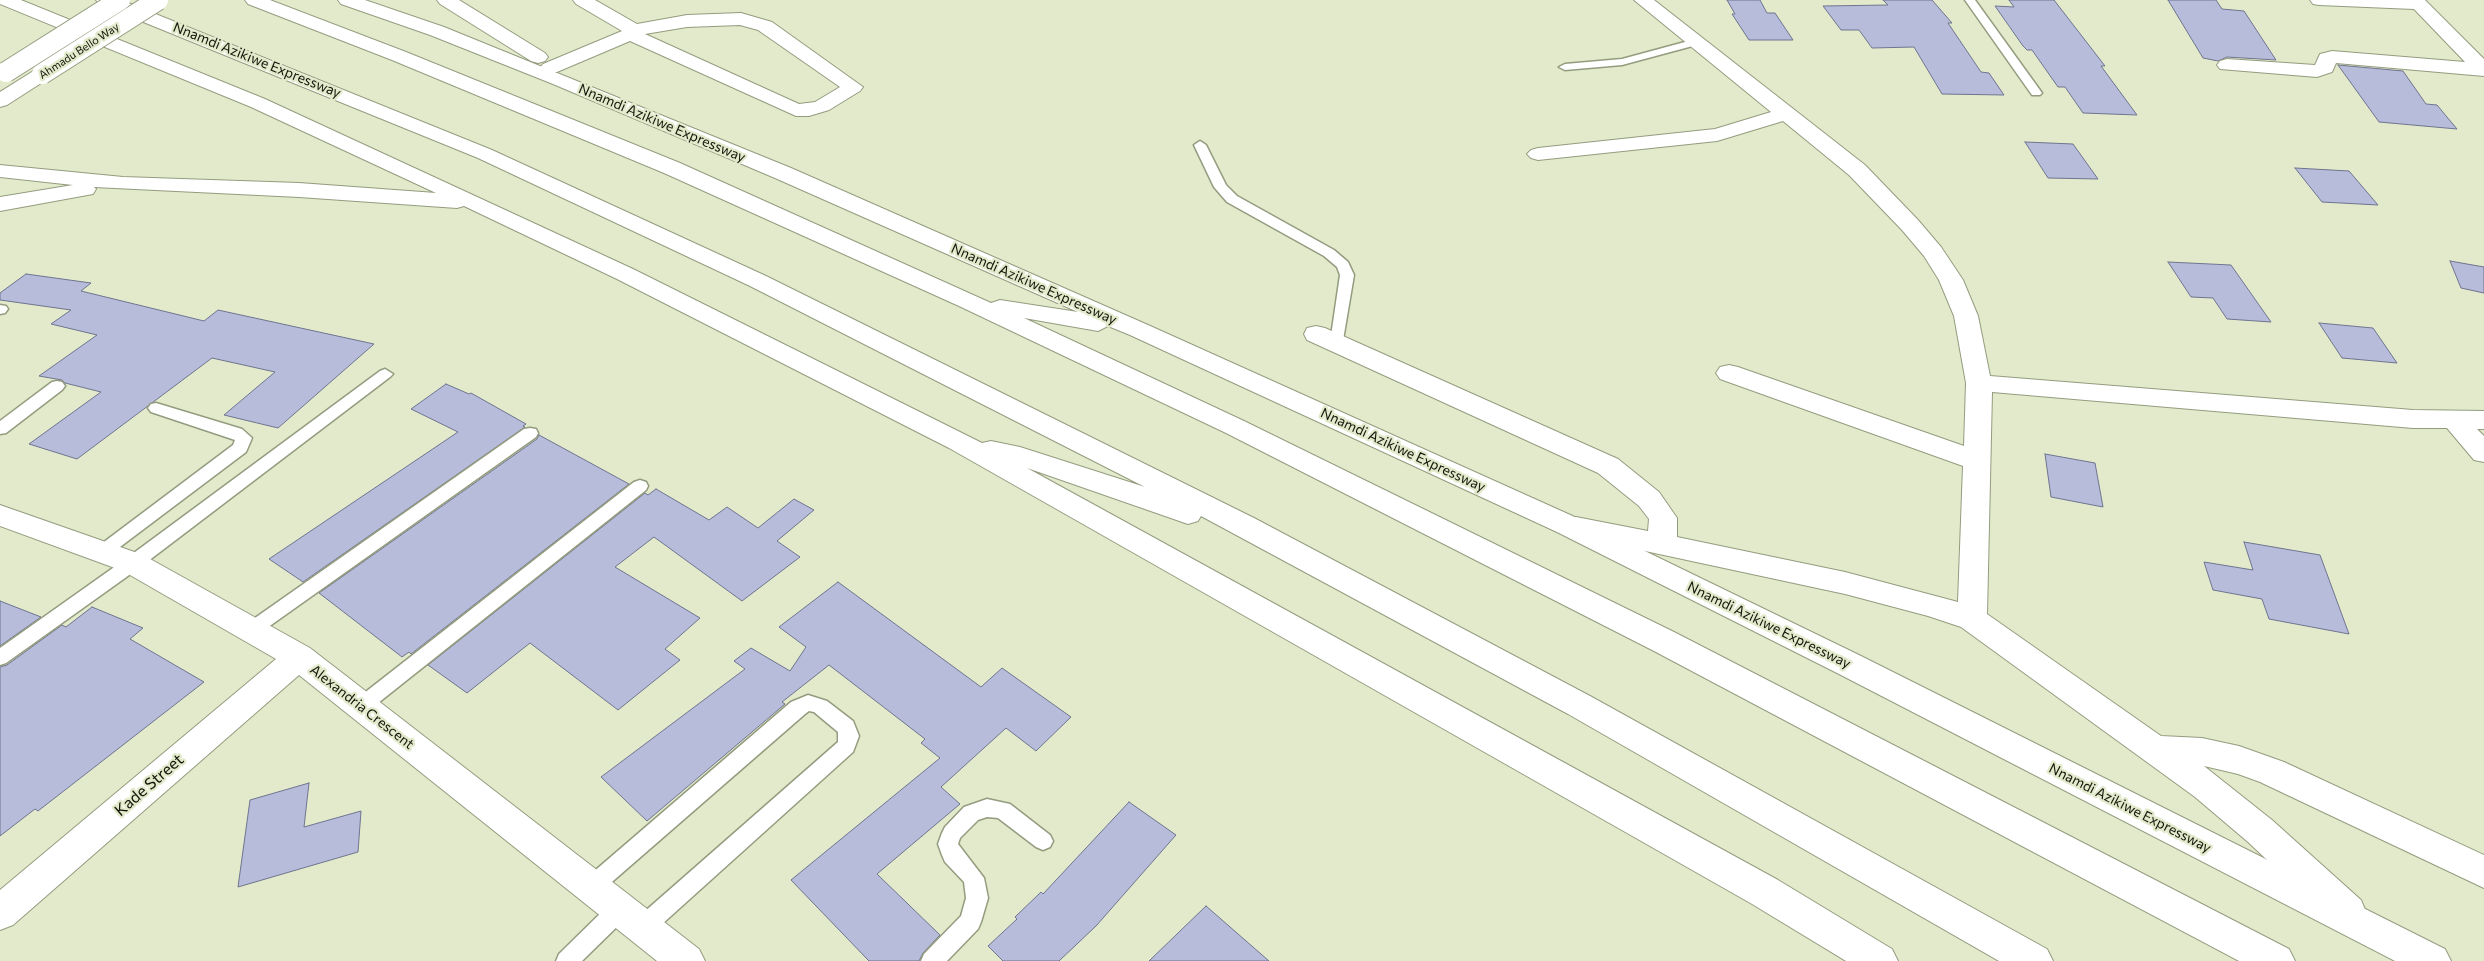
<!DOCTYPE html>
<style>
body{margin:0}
canvas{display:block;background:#e2eacb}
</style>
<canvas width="2484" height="961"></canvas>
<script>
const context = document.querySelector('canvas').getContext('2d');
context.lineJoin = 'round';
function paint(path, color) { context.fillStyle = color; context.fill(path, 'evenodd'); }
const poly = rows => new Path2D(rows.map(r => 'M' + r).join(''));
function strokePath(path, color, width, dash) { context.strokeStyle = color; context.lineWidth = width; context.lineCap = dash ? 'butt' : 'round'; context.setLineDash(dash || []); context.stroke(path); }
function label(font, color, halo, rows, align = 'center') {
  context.font = font + ' Commissioner,sans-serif'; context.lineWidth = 4.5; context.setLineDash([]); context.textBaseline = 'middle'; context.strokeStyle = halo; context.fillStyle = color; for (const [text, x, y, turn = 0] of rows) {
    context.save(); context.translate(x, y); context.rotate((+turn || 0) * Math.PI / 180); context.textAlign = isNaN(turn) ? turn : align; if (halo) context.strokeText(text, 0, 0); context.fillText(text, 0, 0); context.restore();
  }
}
const building = poly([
 [1727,0,1760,0,1767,13,1775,13,1793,40,1749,40,1732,14,1735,14,1727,0],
 [1883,0,1932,0,1952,23,1948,23,1981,72,1989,73,2004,95,1942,94,1914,47,1872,48,1859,30,1841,30,1823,6,1888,5,1883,0],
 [2009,0,2054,0,2105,66,2101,66,2137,115,2083,113,2065,87,2058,87,2032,50,2027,50,2023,46,1995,6,2014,7,2009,0],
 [2168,0,2216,0,2222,9,2244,11,2276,60,2227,57,2218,61,2203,58,2168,0],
 [2338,65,2403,71,2426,104,2437,105,2457,129,2379,122,2338,65],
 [2025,142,2073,144,2098,179,2048,178,2025,142],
 [2295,168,2349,171,2378,205,2322,202,2295,168],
 [2450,261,2484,267,2484,293,2461,288,2450,261],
 [2168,262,2231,265,2271,322,2227,319,2213,298,2191,297,2168,262],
 [26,274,91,283,81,291,204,321,218,310,374,344,278,428,224,415,275,372,212,358,77,459,29,444,101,392,65,383,62,380,39,376,97,335,51,324,71,310,0,300,0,293,26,274],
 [2319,323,2373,328,2397,363,2342,358,2319,323],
 [446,384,469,394,471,393,526,424,523,426,525,427,303,582,269,559,458,432,411,409,446,384],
 [539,435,629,484,411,654,409,652,402,657,319,593,537,439,539,435],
 [2045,454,2095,463,2103,507,2051,497,2045,454],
 [656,489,709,520,727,507,758,528,794,499,814,510,777,541,800,557,742,601,654,537,615,567,700,618,665,649,680,660,618,710,530,643,467,693,428,665,645,493,648,495,656,489],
 [2244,542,2320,555,2349,634,2269,619,2262,599,2213,590,2204,562,2253,570,2244,542],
 [838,582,981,687,1002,668,1071,717,1036,751,1006,728,941,787,960,804,877,874,940,935,923,953,919,961,869,961,791,880,940,758,921,743,925,739,829,665,782,702,785,704,647,821,601,777,745,669,734,661,751,648,790,671,806,647,779,627,838,582],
 [0,601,41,617,0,646,0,601],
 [92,607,143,628,130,639,204,682,38,811,35,809,0,836,0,667,7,665,62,625,66,627,92,607],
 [309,783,304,827,361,811,358,852,238,887,250,800,309,783],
 [1129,802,1176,835,1096,926,1059,961,1003,961,988,946,1017,919,1015,917,1041,892,1043,894,1129,802],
 [1206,906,1269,961,1149,961,1206,906]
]);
paint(building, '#b6bcd9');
strokePath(building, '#6f748f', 1);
const lane = poly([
 [1965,0,1975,0,2042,93,2040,95,2032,95,1965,0],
 [1696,39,1700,40,1700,44,1622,65,1565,70,1559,67,1565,64,1622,59,1696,39],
 [1200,141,1206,145,1226,185,1237,196,1334,250,1348,262,1354,275,1342,346,1337,348,1330,343,1340,275,1337,267,1324,256,1227,202,1214,187,1194,145,1200,141],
 [0,305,6,306,8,309,5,313,0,314,0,305],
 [385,369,393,374,390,377,139,568,6,663,0,665,0,648,127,558,380,371,385,369],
 [57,381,62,382,65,386,62,390,6,433,0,434,0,421,52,382,57,381],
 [156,403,242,429,252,438,246,452,108,556,102,558,96,556,93,552,96,548,233,445,235,440,151,412,148,408,151,404,156,403],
 [530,428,536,429,538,433,536,437,257,635,251,637,245,635,242,630,245,625,524,429,530,428],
 [640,480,646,482,648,486,646,490,368,711,361,714,354,711,352,706,354,701,634,482,640,480],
 [808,695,827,701,853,721,859,736,853,752,651,934,643,937,635,934,632,927,635,920,838,742,838,732,814,712,809,711,805,714,598,894,591,897,584,894,580,887,584,880,791,702,808,695],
 [987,799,1010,804,1050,835,1053,841,1050,847,1043,850,1036,847,998,818,987,817,978,820,960,838,958,844,984,878,988,898,981,922,978,929,947,961,921,961,924,954,961,916,966,898,964,882,945,862,942,855,938,844,942,833,945,827,964,807,987,799],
 [620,899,628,902,631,909,628,916,582,961,556,961,559,954,612,902,620,899]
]);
const street = poly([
 [573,0,595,0,637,24,687,15,741,13,772,22,863,87,860,91,829,110,809,116,796,116,630,41,557,72,543,72,540,68,543,64,622,31,576,4,573,0],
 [740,25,758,30,840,87,815,102,799,104,645,34,687,27,740,25],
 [1634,0,1654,0,1865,165,1918,220,1941,247,1963,280,1978,316,1990,376,2413,410,2484,411,2484,429,2477,429,2484,436,2484,462,2474,460,2447,428,2413,428,1992,392,1987,614,2161,736,2202,738,2239,746,2284,762,2484,855,2484,888,2260,782,2238,774,2204,766,2272,820,2361,900,2366,912,2361,924,2348,929,2335,924,2248,842,2195,797,1961,627,1928,616,1845,594,1566,534,1562,527,1566,520,1576,517,1648,531,1649,519,1639,506,1598,473,1307,340,1304,334,1307,328,1316,326,1325,328,1618,459,1659,492,1677,518,1677,537,1845,572,1958,602,1963,466,1720,379,1716,373,1720,367,1729,365,1738,367,1964,446,1966,383,1954,316,1939,280,1924,256,1902,230,1849,175,1783,121,1717,141,1538,160,1531,158,1527,154,1531,150,1538,148,1715,129,1771,112,1634,0],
 [2310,0,2425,0,2484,59,2484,76,2336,63,2332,72,2317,77,2220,69,2217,65,2220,61,2227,59,2315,65,2320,54,2332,51,2465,62,2414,9,2319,5,2313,4,2310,0],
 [0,505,143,555,310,648,699,949,705,961,657,961,299,675,13,925,0,930,0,890,276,659,123,571,0,526,0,505]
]);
const primary = poly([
 [42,68,49,70,52,74,49,78,7,105,0,107,0,92,35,70,42,68]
]);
const highway = poly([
 [0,0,21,0,265,99,633,269,982,443,991,441,1020,447,1145,487,750,286,478,158,99,4,96,0,121,0,492,150,766,276,1254,518,1590,696,2047,949,2053,961,1999,961,1568,714,1201,516,1198,521,1188,524,1027,468,1778,880,1892,949,1898,961,1846,961,1752,904,949,448,617,279,464,206,457,208,299,197,94,187,96,189,93,194,0,211,0,197,73,185,0,177,0,165,123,177,299,183,436,193,251,107,0,4,0,0],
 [245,0,270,0,406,52,680,163,991,303,1000,300,1078,312,775,178,553,84,430,35,341,4,338,0,365,0,444,27,791,168,1148,325,1577,518,1861,656,2445,949,2451,961,2395,961,1839,674,1557,532,1130,335,1108,326,1098,331,1024,318,1244,421,1676,633,2289,949,2295,961,2239,961,1654,651,1226,433,959,306,664,173,392,60,248,4,245,0],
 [437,0,459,0,545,53,548,57,545,61,538,63,531,61,440,4,437,0]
]);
strokePath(lane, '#949c7f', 3);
strokePath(street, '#949c7f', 2);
strokePath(primary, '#949c7f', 2);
strokePath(highway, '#949c7f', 2);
paint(lane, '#fff');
paint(street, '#fff');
paint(primary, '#fff');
paint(highway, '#fff');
const primaryBridge = poly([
 [6,72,120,0],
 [42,74,158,0]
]);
strokePath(primaryBridge, '#949c7f', 22, []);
strokePath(primaryBridge, '#fff', 20);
label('11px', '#12150a', '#e2eacb', [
 ["Ahmadu Bello Way",79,51,-33]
]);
label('14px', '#12150a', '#e2eacb', [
 ["Nnamdi Azikiwe Expressway",257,60,22],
 ["Nnamdi Azikiwe Expressway",662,123,23],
 ["Nnamdi Azikiwe Expressway",1034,284,24],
 ["Nnamdi Azikiwe Expressway",1403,450,25],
 ["Nnamdi Azikiwe Expressway",1769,625,26],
 ["Alexandria Crescent",362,707,38],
 ["Nnamdi Azikiwe Expressway",2130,808,27]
]);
label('16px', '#12150a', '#e2eacb', [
 ["Kade Street",149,785,-41]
]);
</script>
